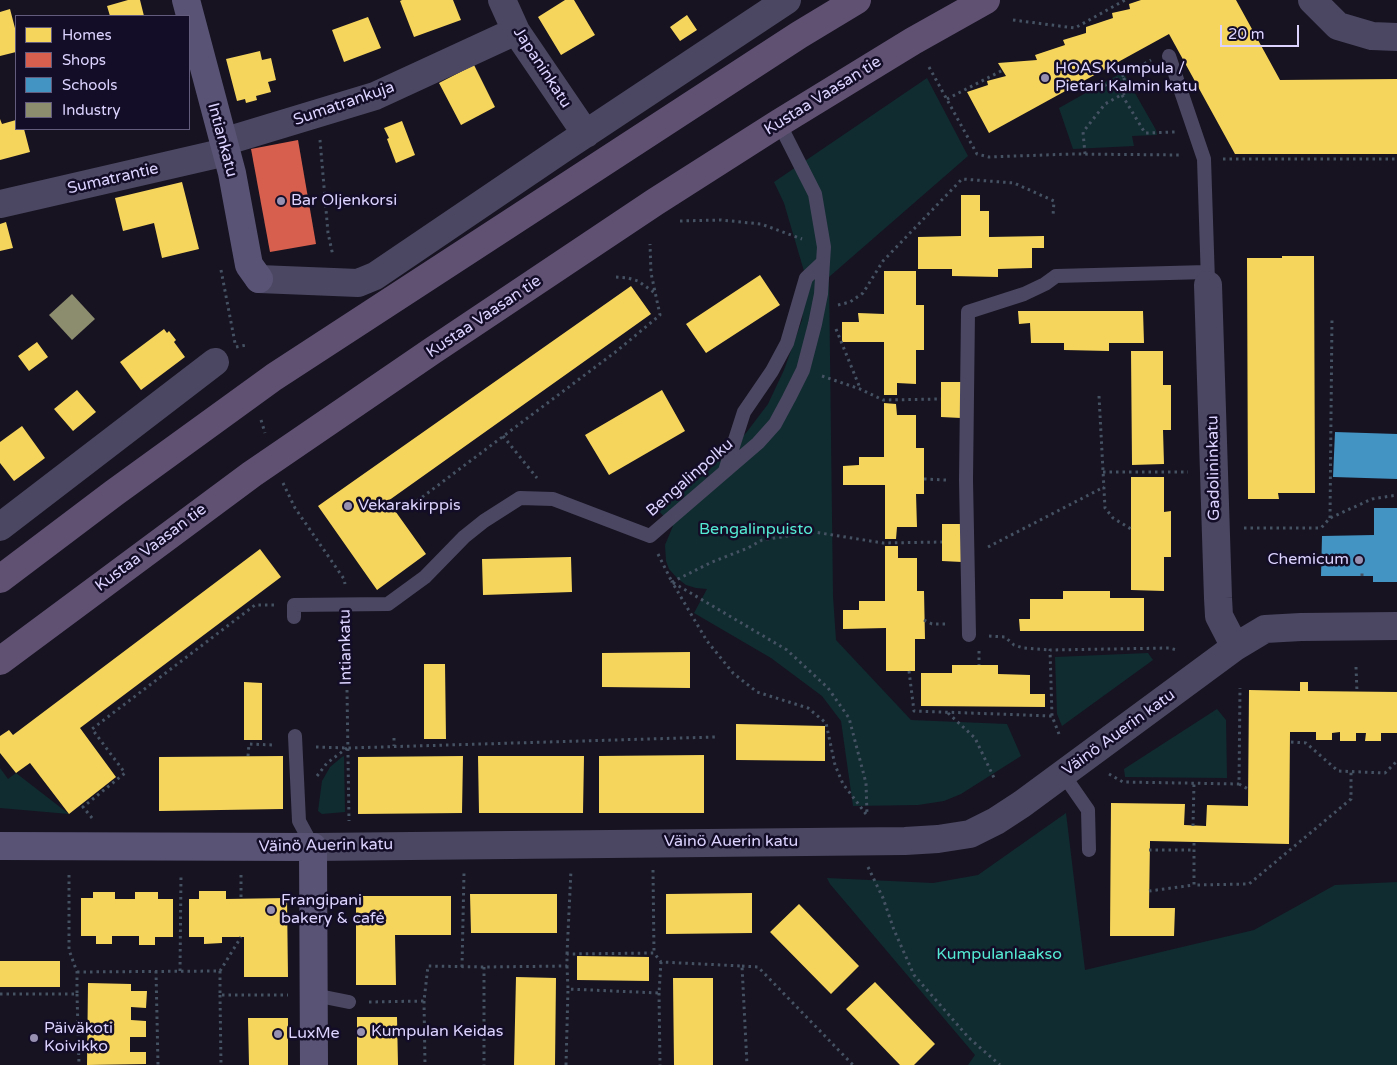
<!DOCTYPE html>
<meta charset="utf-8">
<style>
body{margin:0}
#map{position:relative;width:1397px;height:1065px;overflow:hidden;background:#171321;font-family:"Varela Round",sans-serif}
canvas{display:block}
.legend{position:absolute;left:15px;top:15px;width:175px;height:115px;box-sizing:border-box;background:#140d27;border:1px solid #645c7d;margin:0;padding:6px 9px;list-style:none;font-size:15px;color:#dcd3ff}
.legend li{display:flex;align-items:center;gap:10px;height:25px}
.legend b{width:25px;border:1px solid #645c7d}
.scale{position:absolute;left:1220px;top:25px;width:79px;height:22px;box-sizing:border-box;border:2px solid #dcd3ff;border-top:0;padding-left:6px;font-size:15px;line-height:18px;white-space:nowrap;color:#dcd3ff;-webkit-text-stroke:4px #140d27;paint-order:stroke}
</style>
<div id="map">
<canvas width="1397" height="1065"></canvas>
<ul class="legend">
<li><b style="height:14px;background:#f6d55c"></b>Homes</li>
<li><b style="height:14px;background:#d6604d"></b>Shops</li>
<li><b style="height:14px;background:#4393c3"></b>Schools</li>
<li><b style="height:14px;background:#8c8c6e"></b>Industry</li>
</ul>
<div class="scale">20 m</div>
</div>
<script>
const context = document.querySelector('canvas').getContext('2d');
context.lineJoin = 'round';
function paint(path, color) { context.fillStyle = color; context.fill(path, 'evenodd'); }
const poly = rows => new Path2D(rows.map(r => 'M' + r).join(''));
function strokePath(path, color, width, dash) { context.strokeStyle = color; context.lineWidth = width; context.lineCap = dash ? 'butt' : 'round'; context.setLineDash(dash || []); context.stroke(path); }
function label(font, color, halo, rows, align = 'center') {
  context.font = font + ' "Varela Round",sans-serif'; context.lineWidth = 5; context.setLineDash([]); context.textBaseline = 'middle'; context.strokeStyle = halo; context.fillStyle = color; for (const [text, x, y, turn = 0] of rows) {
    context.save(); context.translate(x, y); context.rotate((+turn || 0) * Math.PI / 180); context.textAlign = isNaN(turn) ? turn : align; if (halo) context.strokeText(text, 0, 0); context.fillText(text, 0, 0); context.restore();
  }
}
paint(poly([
 [1123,72,1156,130,1157,135,1132,136,1134,146,1073,149,1059,108],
 [927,78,968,156,829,277,833,596,836,640,911,720,1007,724,1021,756,961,794,944,801,918,805,853,806,841,721,822,696,771,658,694,613,707,589,696,588,686,585,677,578,669,569,666,561,665,545,673,526,656,508,705,474,746,433,768,404,784,370,802,320,806,278,784,203,774,182],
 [1148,653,1153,660,1062,726,1057,714,1055,657],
 [1217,709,1226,720,1227,778,1125,777,1124,769],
 [344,756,345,812,322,814,318,811,322,781,330,767,342,757],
 [0,768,8,779,16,773,69,814,0,808],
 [1066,813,1085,970,1254,930,1335,885,1397,882,1397,1065,968,1065,975,1055,830,884,827,878,933,883,978,875]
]), '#102c30');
paint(poly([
 [128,0,140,0,144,16,110,16,107,6],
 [402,0,453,0,461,20,414,37,400,1],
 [565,0,574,0,595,35,561,55,538,17],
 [1141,0,1236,0,1280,80,1397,79,1397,154,1235,154,1169,34,989,133,967,92,988,85,987,81,1006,76,998,63,1037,60,1035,55,1065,45,1063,40,1086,33,1086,27,1113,18,1112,13,1130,9,1129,4],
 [10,9,16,32,16,52,0,56,0,12],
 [687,15,697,30,680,41,670,27],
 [368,17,381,48,344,62,332,30],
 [260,51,262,60,271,58,276,80,268,82,271,92,256,96,257,100,246,103,245,99,237,101,226,59],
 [474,65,495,107,461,125,439,83],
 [0,119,2,124,16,120,16,129,24,129,30,152,0,160],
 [402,121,415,155,396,163,387,139,389,138,384,128],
 [182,182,199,249,162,258,154,223,123,231,115,198],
 [961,195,980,195,980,211,989,211,989,237,1044,236,1044,248,1032,248,1032,268,998,269,998,277,952,276,952,269,918,269,918,237,961,236],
 [6,222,13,248,0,251,0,224],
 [1282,256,1314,256,1315,493,1278,493,1279,499,1248,499,1247,258,1282,258],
 [884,271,916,271,916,305,924,305,924,350,916,350,916,384,897,383,897,395,884,395,884,342,842,342,842,322,859,322,858,313,884,314],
 [760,275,780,305,706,353,686,324],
 [631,286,651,314,388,501,426,554,377,590,318,506],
 [1018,311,1143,311,1144,343,1109,343,1109,351,1064,350,1064,343,1031,343,1030,323,1019,324],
 [164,329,167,333,169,331,176,340,174,342,185,357,141,390,120,362],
 [37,342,48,357,29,371,18,356],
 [1131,351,1163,351,1163,385,1171,385,1171,430,1163,430,1164,464,1132,465],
 [941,382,962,382,961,418,941,417],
 [77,390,96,412,73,431,54,409],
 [662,390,685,431,609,475,585,435],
 [884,403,896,404,897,415,916,415,916,448,924,448,924,494,916,494,917,527,897,527,896,539,885,539,885,485,843,485,843,466,859,465,859,457,884,457],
 [22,426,45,458,14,481,0,463,0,442],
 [1131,477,1164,477,1164,512,1171,511,1171,557,1164,557,1164,591,1131,590],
 [942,524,963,524,962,562,942,561],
 [885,546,898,546,898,558,917,558,917,591,924,591,925,639,915,639,915,671,886,671,886,628,843,629,843,610,859,610,859,601,885,601],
 [260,549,281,577,80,728,116,777,69,814,30,763,16,773,0,753,0,736,9,730,13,735],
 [571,557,572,592,483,595,482,559],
 [1063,591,1110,591,1110,598,1144,598,1144,631,1020,631,1019,619,1030,619,1030,599,1063,599],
 [690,652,690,688,602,687,602,653],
 [424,664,445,664,446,739,424,739],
 [952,665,998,665,998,674,1030,675,1030,694,1045,694,1045,707,921,706,921,673,952,673],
 [244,682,262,683,262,740,244,740],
 [1300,682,1308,682,1308,691,1397,692,1397,733,1381,733,1381,741,1365,741,1366,733,1356,733,1356,741,1340,741,1340,732,1332,733,1332,740,1316,740,1316,732,1290,732,1289,844,1150,841,1149,908,1175,908,1174,936,1110,936,1111,803,1185,804,1184,825,1206,826,1207,805,1248,806,1249,690,1300,691],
 [736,724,825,726,825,761,736,760],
 [704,755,704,813,599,813,599,756],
 [283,756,283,809,159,811,159,757],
 [463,756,462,813,358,814,358,757],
 [478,756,584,756,583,813,479,813],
 [199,891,226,891,226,899,287,898,288,977,244,977,244,937,222,937,222,943,204,944,204,937,189,937,189,899,199,899],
 [93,892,115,892,115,899,135,899,135,892,158,892,158,899,173,899,173,937,155,937,155,945,139,945,139,936,112,936,112,944,96,944,96,936,81,936,81,898,93,898],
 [752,893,752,933,666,934,666,894],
 [470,894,557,894,557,933,471,933],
 [356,896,451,896,451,935,395,935,396,985,356,985],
 [799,904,859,966,831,994,770,932],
 [577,956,649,957,649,981,577,980],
 [0,961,60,961,60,987,0,987],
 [516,977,556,978,555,1065,514,1065],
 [673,978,713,978,713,1065,674,1065],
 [875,982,935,1044,914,1065,900,1065,846,1009],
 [88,983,131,984,131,991,147,991,146,1008,131,1007,131,1020,146,1021,146,1037,130,1037,130,1052,146,1052,146,1064,87,1065],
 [357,1017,397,1017,398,1065,357,1065],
 [248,1018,288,1018,288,1065,249,1065]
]), '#f6d55c');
paint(poly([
 [298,140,316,244,270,252,251,149]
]), '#d6604d');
paint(poly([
 [1335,432,1397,434,1397,479,1333,477],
 [1374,508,1397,508,1397,582,1373,582,1373,576,1321,576,1322,536,1374,535]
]), '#4393c3');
paint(poly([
 [72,294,95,319,72,340,49,315]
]), '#8c8c6e');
strokePath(poly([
 [1013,20,1075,28,1125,0],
 [929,67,977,154,989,157,1072,154,1182,155],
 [1093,92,1151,60],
 [1122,95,1145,133,1175,132],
 [947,99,1003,70],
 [320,140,328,233,333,256],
 [1085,154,1083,132,1105,104,1130,90,1122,75],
 [1223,159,1397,159],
 [680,221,721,220,761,224,802,239],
 [221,270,235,343],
 [616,277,628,278,638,281,655,293],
 [838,305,850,302,863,293,883,261,962,179,1014,183,1054,201,1053,216],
 [836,329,860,388],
 [236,347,247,345],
 [822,376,860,389,883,400,941,399],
 [1099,396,1105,508,1113,518,1131,529],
 [261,420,265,433],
 [503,436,537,478],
 [1103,472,1188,472],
 [924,479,946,480],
 [283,483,295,508,344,579,345,584],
 [392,506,413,504,618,350,660,315,651,273,650,244],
 [1330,518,1332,317],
 [1244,528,1321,528,1330,518,1372,499,1397,495],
 [988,547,1104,487],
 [658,554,672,582,787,650,828,688,849,718,866,783,867,814],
 [1362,576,1362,573],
 [924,620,932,624,948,624],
 [346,625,349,821],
 [989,636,1005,637,1014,645,1023,648,1050,650],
 [979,651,979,665],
 [1356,667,1357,692],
 [909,671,914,711,1052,716],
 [948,713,975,738,995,780],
 [1059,734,1052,716,1050,650,1169,648,1177,650],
 [394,738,394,746],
 [1291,742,1306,743,1338,771,1385,773,1397,761],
 [316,747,348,748,715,737],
 [248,756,249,744,275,745],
 [1109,774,1123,782,1239,784,1240,688],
 [317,776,327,763,347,748],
 [1239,784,1248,789],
 [866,814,843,784,835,765,826,723,808,708,757,692,733,673,707,641,672,582,712,562,748,548,762,540,814,532,883,543,942,542],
 [92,818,83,807,125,773,92,729,255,605,275,605],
 [1193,826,1194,783],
 [1194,843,1194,885,1249,884,1351,799,1351,772],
 [1149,850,1194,850],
 [868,867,883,898,894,930,914,975,969,1038,1000,1065],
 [653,870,654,953],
 [241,875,241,899],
 [1149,891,1194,885],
 [567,954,571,870],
 [567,966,568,989,659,993,661,962],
 [742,966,758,967,853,1065],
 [462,967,464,873],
 [484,967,484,1065],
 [156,971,158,1065],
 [180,971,181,875],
 [220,971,241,937],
 [77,972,220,971,220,995,288,995],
 [659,993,660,1065],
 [0,994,77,994,77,972,69,950,69,874],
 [77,994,79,1065],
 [220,995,221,1065],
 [424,1001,425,1065],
 [369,1002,424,1001,428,966,484,967,567,966,567,954,654,953,661,962,742,966,747,1065],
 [566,1065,568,989]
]), '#455263', 3, [2.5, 4]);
strokePath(poly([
 [1169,56,1204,159,1208,282],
 [725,471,744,412,772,371,787,343,806,278,823,262],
 [294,617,294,605,388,604,425,577,464,537,484,521,520,498,553,499,650,536,758,443,775,424,789,398,803,370,815,324,821,294,823,262,824,247,815,194,779,123],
 [969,635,966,480,968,312,1024,294,1045,284,1056,276,1207,272],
 [295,736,299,821,313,847],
 [1063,774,1088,810,1089,850],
 [314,995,349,1002]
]), '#4b4762', 14);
strokePath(poly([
 [502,0,516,31,586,134],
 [1312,0,1338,26,1372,36,1397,37],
 [223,142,375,96,516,31],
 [0,204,226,152],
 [259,279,358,283,375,276,564,148,787,0],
 [1208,285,1218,598,1219,616,1235,647],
 [0,527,215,362],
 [313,847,905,841,938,839,970,834,996,821,1022,804,1235,647,1265,629,1301,627,1397,626]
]), '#4b4762', 28);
strokePath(poly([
 [186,0,232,173,249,265,259,279],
 [0,846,313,847,314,1065]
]), '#595475', 28);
strokePath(poly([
 [0,579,114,493,274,377,799,35,857,0],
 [0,661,252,474,432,351,655,202,779,123,913,41,986,0]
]), '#605173', 28);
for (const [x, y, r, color] of [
 [1045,78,5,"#9790b1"],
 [281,201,5,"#9790b1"],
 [348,506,5,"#9790b1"],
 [1359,560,5,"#9790b1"],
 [271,910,5,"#9790b1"],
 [361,1032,5,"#9790b1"],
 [278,1034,5,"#9790b1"],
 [34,1038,5,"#9790b1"]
]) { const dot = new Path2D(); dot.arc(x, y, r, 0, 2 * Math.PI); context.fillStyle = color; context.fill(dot); strokePath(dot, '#140d27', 2); }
label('16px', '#dcd3ff', '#140d27', [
 ["Japaninkatu",542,68,57],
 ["Kustaa Vaasan tie",823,96,-32],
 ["Sumatrankuja",344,104,-19],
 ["Intiankatu",222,140,75],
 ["Sumatrantie",113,179,-13],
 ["Kustaa Vaasan tie",484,317,-34],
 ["Gadolininkatu",1214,468,-91],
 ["Bengalinpolku",690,478,-41],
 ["Kustaa Vaasan tie",151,548,-37],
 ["Intiankatu",346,647,-91],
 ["Väinö Auerin katu",1119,733,-36],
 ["Väinö Auerin katu",731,842],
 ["Väinö Auerin katu",326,846,-1]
]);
label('16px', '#dcd3ff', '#140d27', [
 ["HOAS Kumpula /",1055,69],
 ["Pietari Kalmin katu",1055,87],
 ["Bar Oljenkorsi",291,201],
 ["Vekarakirppis",358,506],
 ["Chemicum",1349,560,"right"],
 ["Frangipani",281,901],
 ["bakery & café",281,919],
 ["Päiväkoti",44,1029],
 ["Koivikko",44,1047],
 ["Kumpulan Keidas",371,1032],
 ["LuxMe",288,1034]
], 'left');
label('16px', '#54ead3', '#140d27', [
 ["Bengalinpuisto",756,530],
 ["Kumpulanlaakso",999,955]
]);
</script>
